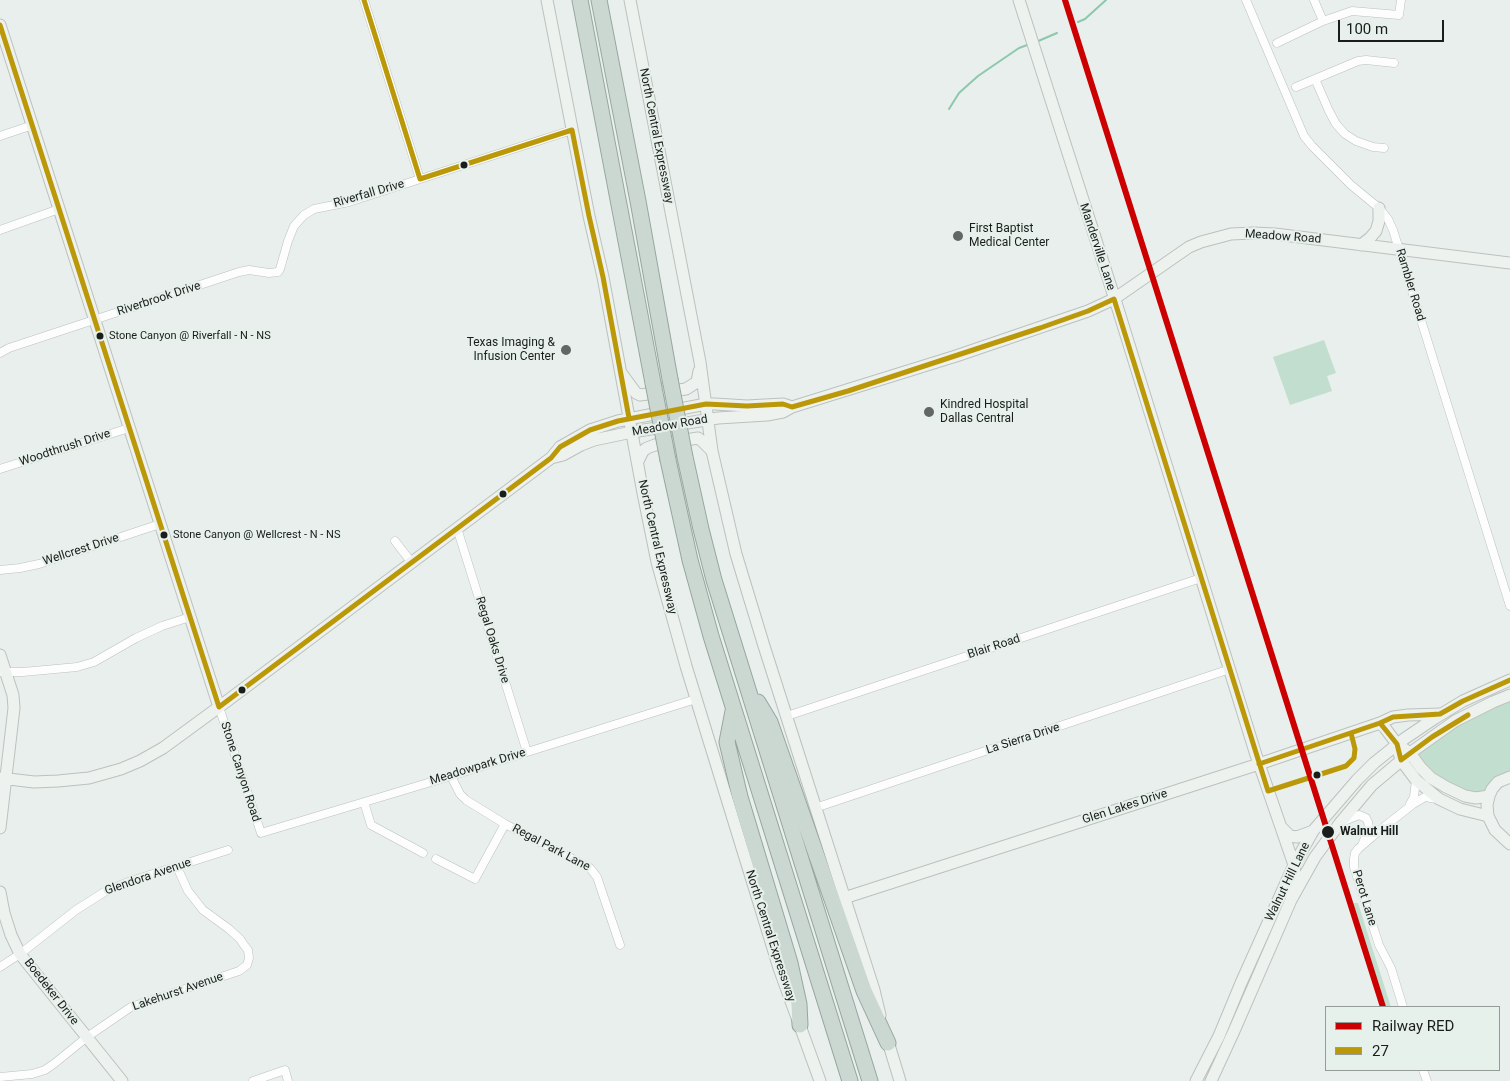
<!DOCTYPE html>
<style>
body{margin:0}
#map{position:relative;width:1510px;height:1081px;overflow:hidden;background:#e9efec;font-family:Roboto,sans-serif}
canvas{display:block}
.legend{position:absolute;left:1325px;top:1006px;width:175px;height:65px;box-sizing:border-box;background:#e7f1eb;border:1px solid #959c98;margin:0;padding:6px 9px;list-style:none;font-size:15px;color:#1a1d1b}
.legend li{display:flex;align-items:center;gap:10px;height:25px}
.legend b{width:25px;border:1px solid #959c98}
.scale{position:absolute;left:1338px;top:20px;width:106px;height:22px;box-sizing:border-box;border:2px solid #1a1d1b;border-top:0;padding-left:6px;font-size:15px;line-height:18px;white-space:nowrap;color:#1a1d1b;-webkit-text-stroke:4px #e7f1eb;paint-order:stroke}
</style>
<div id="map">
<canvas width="1510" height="1081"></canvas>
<ul class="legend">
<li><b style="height:6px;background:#c00"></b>Railway RED</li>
<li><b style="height:6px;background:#ba9808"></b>27</li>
</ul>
<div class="scale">100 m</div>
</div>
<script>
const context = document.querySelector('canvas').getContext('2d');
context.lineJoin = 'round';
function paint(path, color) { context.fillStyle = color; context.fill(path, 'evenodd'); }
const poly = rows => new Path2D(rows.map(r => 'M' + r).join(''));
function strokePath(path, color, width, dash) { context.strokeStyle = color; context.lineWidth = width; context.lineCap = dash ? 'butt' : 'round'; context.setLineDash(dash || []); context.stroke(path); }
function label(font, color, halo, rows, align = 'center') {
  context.font = font + ' Roboto,sans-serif'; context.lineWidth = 4; context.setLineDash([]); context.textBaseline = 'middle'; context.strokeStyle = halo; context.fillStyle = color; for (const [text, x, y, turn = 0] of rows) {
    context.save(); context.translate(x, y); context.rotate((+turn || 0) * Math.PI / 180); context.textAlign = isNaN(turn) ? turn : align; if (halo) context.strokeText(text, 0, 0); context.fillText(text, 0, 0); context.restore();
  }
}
paint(poly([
 [1324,340,1336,373,1327,376,1332,391,1290,405,1273,357],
 [1506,702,1510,702,1510,771,1499,776,1484,792,1475,795,1437,777,1414,754,1463,723,1481,713],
 [1353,903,1358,903,1391,1007,1385,1007]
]), '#c1decf');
strokePath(poly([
 [1078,22,1085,19,1106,0],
 [1036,42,1057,33],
 [949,109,959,93,978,76,1019,48,1030,44]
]), '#8cc8ac', 2);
const street = poly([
 [364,0,420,179],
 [1246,0,1304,136,1312,146,1351,185,1379,208,1388,219,1393,230,1510,606],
 [1314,0,1323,21],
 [1277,43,1323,21,1352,11,1399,15,1401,0],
 [1315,79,1329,111,1336,124,1345,134,1356,141,1373,147,1384,148],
 [1296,87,1358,61,1366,60,1394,63],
 [0,136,33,125],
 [0,230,59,209],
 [0,353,9,348,239,272,249,270,269,273,278,272,280,269,288,241,294,226,304,215,314,209,349,202,572,130],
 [0,469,129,428],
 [457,528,527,752],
 [395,541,412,563],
 [0,570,20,568,39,564,160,524],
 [2,672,23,672,77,667,94,662,136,638,162,626,190,617],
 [219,707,261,833,451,776,696,699],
 [787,716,1201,578],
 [451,776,460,794,466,800,505,824,590,868,597,877,620,945],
 [364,802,371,825,423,853],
 [1410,804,1414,797,1416,780],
 [815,808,1230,669],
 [1344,821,1359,815,1366,818,1368,822,1369,827,1363,843],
 [436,859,475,879,505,824],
 [0,967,20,954,76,910,106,891,131,881,228,850],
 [1403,1007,1391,968,1379,945,1354,867,1354,859,1355,853,1358,849,1379,831,1413,804,1425,797,1437,799],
 [1423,1070,1427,1081],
 [0,1077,32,1074,45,1070,55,1063,87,1037,131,1007,239,971,247,965,249,958,248,950,244,945,240,939,229,929,203,910,188,891,177,867],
 [253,1081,285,1070,288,1081]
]);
const secondary = poly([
 [547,0,589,216,603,277,643,493,657,562,686,666,779,968,820,1081],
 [630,0,700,362,712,451,736,554,764,646,874,990,880,1015],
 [1019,0,1118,309,1256,755,1294,865,1295,873,1293,880,1291,900],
 [0,25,219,707],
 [1361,245,1370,238,1376,231,1379,221,1379,208],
 [622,374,636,393,640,395,686,389,697,382,699,371],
 [551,458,563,455,581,445,594,440,632,432,718,418,767,415,783,412,792,407,956,356,1088,311,1114,299,1189,247,1201,242,1231,234,1253,233,1275,234,1510,263],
 [638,461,643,451,647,448,655,445,698,438,702,441,712,451],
 [0,655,13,695,14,708,0,828],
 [1380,723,1385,728,1397,744,1410,753,1421,768,1431,778,1446,787,1465,796,1476,798,1489,796],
 [1399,753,1401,760,1416,780,1439,799,1460,809,1488,816],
 [1510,777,1498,782,1492,789,1489,796,1487,805,1488,816,1495,830,1510,844],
 [0,778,34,782,58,781,89,778,121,769,140,761,163,748,219,707,551,458,560,447,590,430,618,421,706,404,715,404,747,406,783,404,792,407],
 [1282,828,1290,836,1297,837,1313,831],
 [0,892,4,913,11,935,20,954,122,1081],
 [844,898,1259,764,1380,723,1393,717,1408,715,1440,714],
 [886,1035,900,1081],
 [1196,1081,1219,1036,1241,983,1294,865,1313,831,1357,780,1374,763,1404,739,1435,718,1463,701,1510,680],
 [1211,1081,1234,1031,1291,900,1315,857,1340,823,1372,785,1410,753,1455,721,1493,702,1510,695]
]);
const highway = poly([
 [580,0,653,383],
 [599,0,638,201,670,379],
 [685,457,701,529,714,580,870,1081],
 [668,460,690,560,711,636,850,1081],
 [758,702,770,722,864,991,888,1043],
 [733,711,727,742,740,797,790,963,799,1004,800,1025]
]);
strokePath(street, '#bcc1be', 9);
strokePath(secondary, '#bcc1be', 13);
strokePath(highway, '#96a69e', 17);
strokePath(street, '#fcfdfc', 8);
strokePath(secondary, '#edf2ef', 11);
strokePath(highway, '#cbd8d2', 15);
const highwayBridge = poly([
 [670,379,685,457],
 [653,383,668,460]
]);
strokePath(highwayBridge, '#96a69e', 17, []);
strokePath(highwayBridge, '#cbd8d2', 15);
strokePath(poly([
 [364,0,420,179,572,130,589,216,603,277,629,418],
 [0,25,219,707,551,458,560,447,590,430,618,421,706,404,747,406,783,404,792,407,848,391,1040,328,1088,311,1114,299,1268,791,1346,766,1354,758,1355,749,1351,733],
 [1380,723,1397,744,1401,760,1432,737,1468,715],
 [1259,764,1380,723,1393,717,1440,714,1463,701,1510,680]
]), '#ba9808', 5);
strokePath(poly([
 [1065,0,1383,1007]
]), '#c00', 6);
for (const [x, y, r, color] of [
 [464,165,4.5,"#1a1d1b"],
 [958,236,6,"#626664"],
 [100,336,4.5,"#1a1d1b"],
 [566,350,6,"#626664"],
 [929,412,6,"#626664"],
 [503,494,4.5,"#1a1d1b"],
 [164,535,4.5,"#1a1d1b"],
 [242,690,4.5,"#1a1d1b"],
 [1317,775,4.5,"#1a1d1b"],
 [1328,832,7,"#1a1d1b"]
]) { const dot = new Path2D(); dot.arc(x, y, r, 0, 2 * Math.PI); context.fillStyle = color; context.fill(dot); strokePath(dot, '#e7f1eb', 2); }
label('11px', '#1a1d1b', '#e7f1eb', [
 ["Stone Canyon @ Riverfall - N - NS",109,336],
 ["Stone Canyon @ Wellcrest - N - NS",173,535]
], 'left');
label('12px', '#1a1d1b', '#e7f1eb', [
 ["North Central Expressway",656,136,79],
 ["Riverfall Drive",369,194,-16],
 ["Meadow Road",1283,237,4],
 ["Manderville Lane",1097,247,72],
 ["Rambler Road",1410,285,73],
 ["Riverbrook Drive",159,299,-18],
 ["Meadow Road",670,426,-10],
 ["Woodthrush Drive",65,448,-18],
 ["North Central Expressway",657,547,77],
 ["Wellcrest Drive",81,550,-18],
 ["Regal Oaks Drive",492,640,73],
 ["Blair Road",994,647,-18],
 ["La Sierra Drive",1023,739,-18],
 ["Meadowpark Drive",478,767,-17],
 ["Stone Canyon Road",240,772,72],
 ["Glen Lakes Drive",1125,807,-18],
 ["Regal Park Lane",551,848,28],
 ["Glendora Avenue",148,877,-19],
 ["Walnut Hill Lane",1288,882,-64],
 ["Perot Lane",1364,898,73],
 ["North Central Expressway",770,936,72],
 ["Boedeker Drive",51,992,52],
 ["Lakehurst Avenue",178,992,-19]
]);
label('12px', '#1a1d1b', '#e7f1eb', [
 ["First Baptist",969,229],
 ["Medical Center",969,243],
 ["Texas Imaging &",555,343,"right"],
 ["Infusion Center",555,357,"right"],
 ["Kindred Hospital",940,405],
 ["Dallas Central",940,419]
], 'left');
label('bold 12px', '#1a1d1b', '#e7f1eb', [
 ["Walnut Hill",1340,832]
], 'left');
</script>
